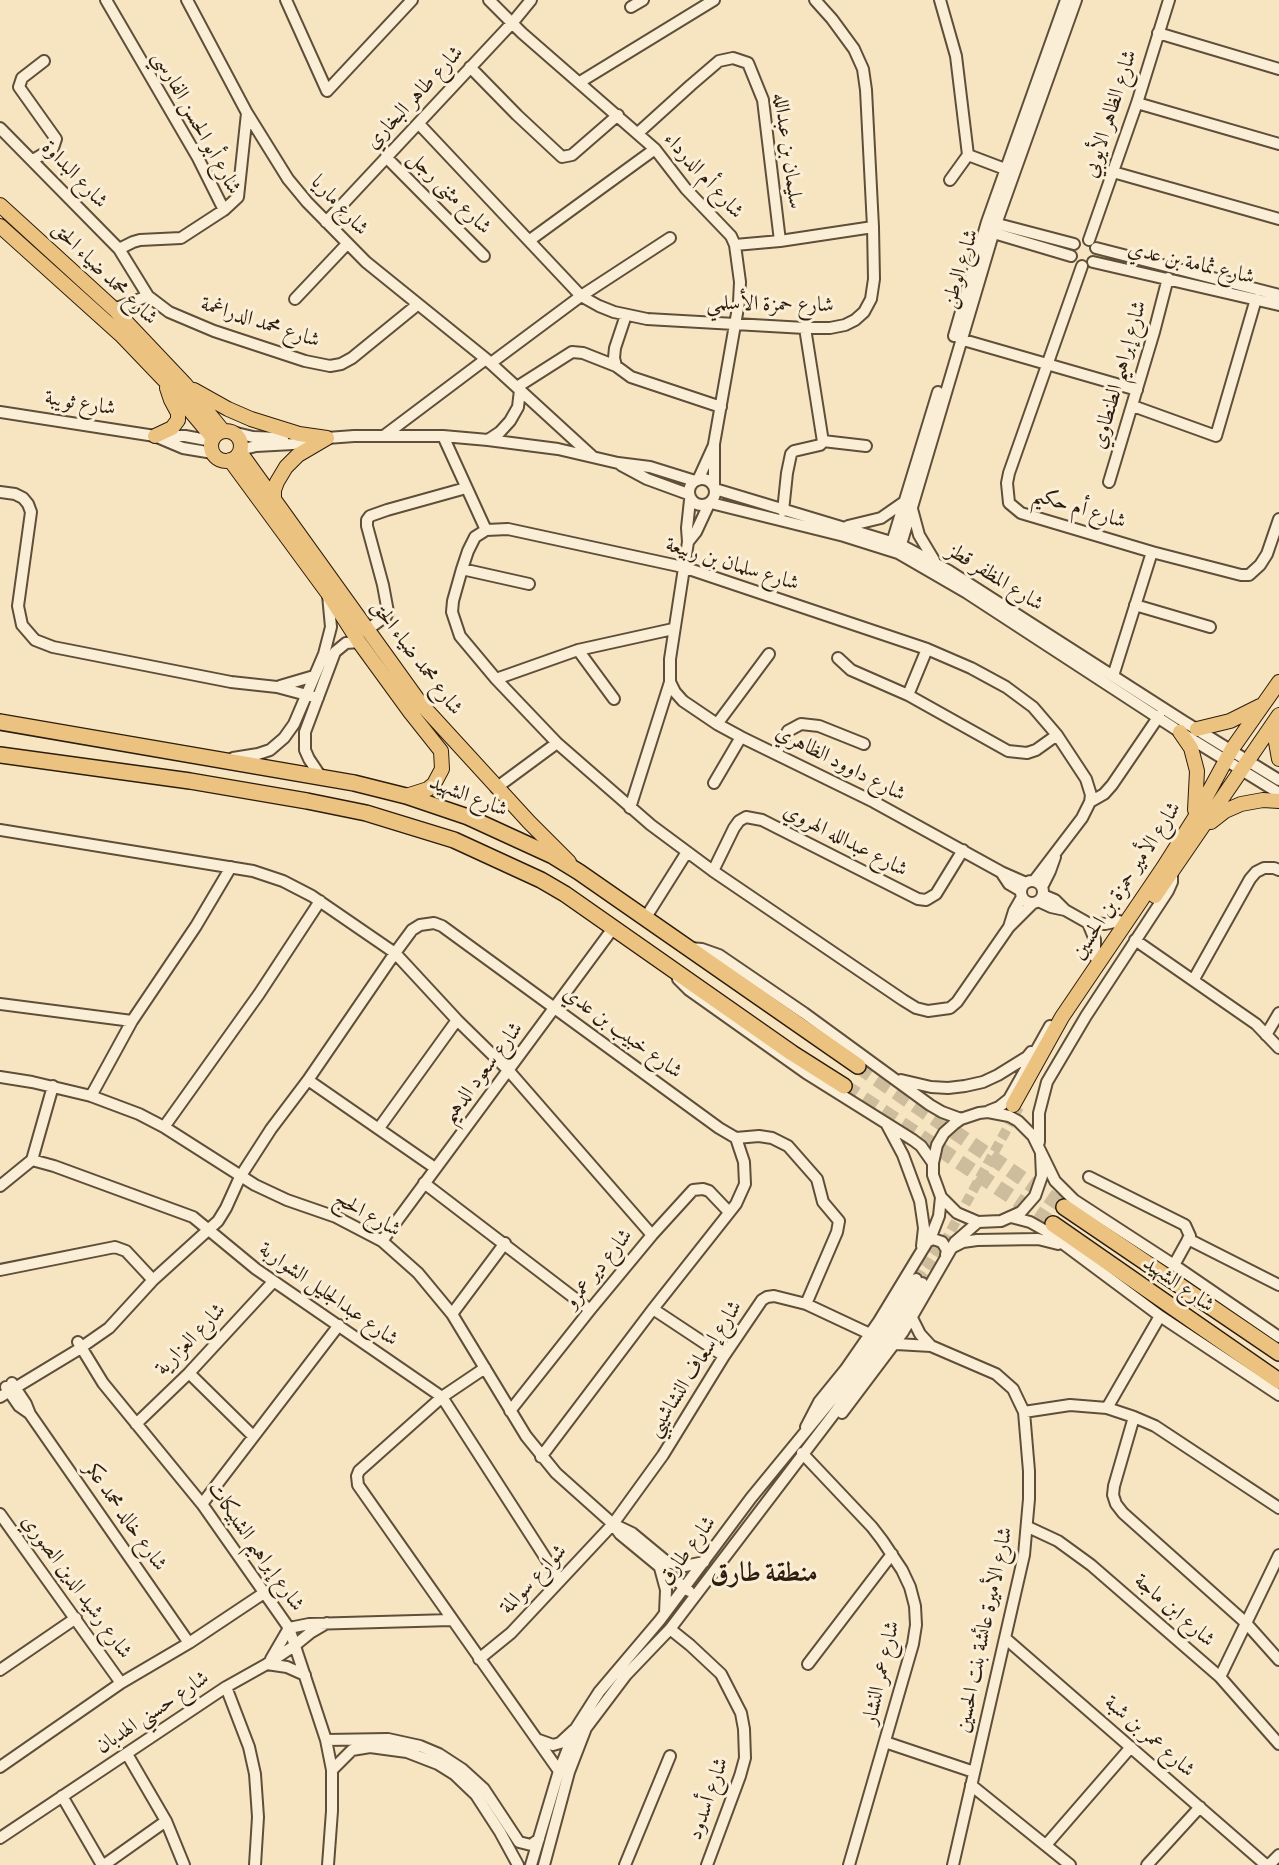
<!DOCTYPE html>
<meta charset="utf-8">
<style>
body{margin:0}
canvas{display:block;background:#f7e5c1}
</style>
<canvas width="1279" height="1865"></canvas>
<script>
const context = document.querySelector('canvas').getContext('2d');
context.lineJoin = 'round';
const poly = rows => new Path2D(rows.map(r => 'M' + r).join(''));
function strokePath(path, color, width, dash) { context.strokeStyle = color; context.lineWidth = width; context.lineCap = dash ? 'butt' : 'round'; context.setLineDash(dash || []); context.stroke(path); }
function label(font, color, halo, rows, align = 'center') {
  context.font = font + ' "Libre Bodoni",Amiri,serif'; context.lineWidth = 6; context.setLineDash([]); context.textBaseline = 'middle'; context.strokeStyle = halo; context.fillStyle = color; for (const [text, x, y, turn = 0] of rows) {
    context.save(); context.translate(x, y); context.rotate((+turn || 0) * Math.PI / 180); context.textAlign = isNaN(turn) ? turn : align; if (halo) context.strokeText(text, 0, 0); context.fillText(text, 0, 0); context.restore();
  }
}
strokePath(poly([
 [916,1279,934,1247],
 [922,1283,1019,1107]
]), '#cebd9d', 10, [10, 5]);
strokePath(poly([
 [858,1066,1064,1207],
 [844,1086,1053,1224]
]), '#cebd9d', 15, [15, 8]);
const minor = poly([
 [106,0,198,158,224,210,181,238,140,240,133,242,119,249,148,296,114,309],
 [187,0,247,113,288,179,307,202,366,262,486,359,593,457],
 [286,0,327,91,412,0],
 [489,0,522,33,655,149,686,189,731,236,735,245,740,282,739,302,714,444,714,487],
 [940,0,956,56,968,155,950,180],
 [631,7,643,0],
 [1158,33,1279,69],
 [470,67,517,115,562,157,572,155,618,115],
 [580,82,714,0],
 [1137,103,1279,144],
 [419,124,581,296,599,306,614,312,647,319,805,328,830,328,845,325,855,320,864,312,871,299,874,279,873,227,866,90,863,69,854,49,832,19,815,0],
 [0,128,119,249],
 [638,133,691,85,719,61,733,58,748,63,763,100,780,241],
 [968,155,1005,169],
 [386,157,484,256],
 [33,160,53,148,56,139,19,87,22,78,44,61],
 [1113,172,1279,219],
 [224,210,238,197,247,113],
 [326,222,513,22,531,0],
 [990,222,1074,244],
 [987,231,1071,256],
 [530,240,655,149],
 [1089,240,1137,103,1169,0],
 [735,245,780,241,873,227],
 [1096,248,1279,295],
 [1093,262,1279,305],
 [1082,266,1009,473,1007,483,1009,503,1021,513,1152,552,1241,575,1249,575,1260,565,1267,554,1279,519],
 [148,296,169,312,214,331,305,361,330,366,341,364,352,358,417,305],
 [295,299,347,244],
 [626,315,615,348,614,358,616,366,631,377,721,407],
 [954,336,987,222,1066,0],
 [960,339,1137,390],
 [491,363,581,296,670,238],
 [517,387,572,352,583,353,616,366],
 [1133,406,1216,436,1256,299],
 [0,412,155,436,185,436,212,441],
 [232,432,253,437,283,438],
 [385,435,486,359],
 [443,436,486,530],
 [157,437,183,448,213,453],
 [488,440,500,432,510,421,518,407,520,390],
 [823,441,866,446],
 [240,450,256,446,293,444,327,438,354,436,443,436,488,440,558,449,618,463,650,467,695,481],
 [621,465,647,479,688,494],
 '689 492a13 13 0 1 1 26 0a13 13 0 1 1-26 0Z',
 [698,480,714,445],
 [1109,482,1154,332,1168,278],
 [715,489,901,545,949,571,1183,721,1279,780],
 [0,492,15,494,23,498,28,504,31,512,18,606,22,625,35,640,53,647,231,682,277,687,318,698],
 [690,500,687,528,688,542,670,659,670,682,675,692,683,701,717,724,741,737,874,802,1001,872,1026,883],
 [711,503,844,536,898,553,967,593,1180,732,1279,793],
 [912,509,919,535,934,560],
 [783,511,787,473,791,454,794,451,820,445,823,442,805,328],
 [848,526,881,518,904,502],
 [688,542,696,532,709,504],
 [891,546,938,392],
 [899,551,996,224,1076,0],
 [462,569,529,584],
 [1135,605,1210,627],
 [367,630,386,616,388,612,383,585,367,526,367,520,370,516,387,510,466,488],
 [578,650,614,699],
 [838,658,851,670,908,695,1008,751,1027,753,1036,750,1057,735],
 [1113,676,1152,552],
 [496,679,578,650,673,629],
 [280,686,314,676],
 [908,695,927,649],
 [717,724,769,654],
 [776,753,788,731,801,724,819,726,864,744],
 [233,758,258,754,270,750,284,738,294,724,324,654,331,627,328,595],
 [321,777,309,759,305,750,305,732,335,652,346,643,359,642],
 [714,783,741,737],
 [496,788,557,743],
 [1090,802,1104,794,1112,785,1159,716],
 [630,808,670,682],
 [0,830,253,871,283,881,312,896,395,953,457,1020,509,1071,652,1235],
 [713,871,734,828,739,821,746,817,762,820,918,899,926,900,936,894,963,850],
 [1001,872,1009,884,1021,891],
 '1021 892a11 11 0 1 1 22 0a11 11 0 1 1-22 0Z',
 [1042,887,1050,871,1055,857],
 [1043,895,1055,900,1065,910,1088,923,1105,924,1119,921],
 [1038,901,1051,907,1065,910],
 [1033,903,1009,927,957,1002,950,1008,928,1011,916,1008,903,1000,713,871,651,825,557,743,496,679,460,636,452,612,453,601,462,569,468,551,475,537,486,530,508,529,683,567,927,649,971,668,1006,687,1033,707,1057,735,1086,779,1091,795,1090,802,1082,818,1034,881],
 [646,917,687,852],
 [1088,923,1095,940,1095,957],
 [1009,927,1014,911,1022,897],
 [1135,940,1256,1024,1279,1048],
 [690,948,702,949,719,955,804,1013,930,1105,942,1112,961,1119],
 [678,979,689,990,806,1073,913,1140,921,1146,933,1163],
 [1194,979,1250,879,1256,872,1264,868,1274,868,1279,870],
 [0,1004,132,1021],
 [1266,1035,1279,1013],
 [0,1077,32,1082,91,1096,139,1114,164,1127,255,1185,287,1200,336,1217,382,1241,418,1273,452,1314,526,1436,556,1473,613,1524,632,1533,667,1562,685,1566,704,1562],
 [308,1080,435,1168],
 [901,1080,931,1087,948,1088,965,1086,983,1082,998,1075,1027,1057,1031,1052],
 [91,1096,132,1021,196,926,231,867],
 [989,1111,999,1107,1009,1099,1050,1026],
 [887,1125,903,1155,920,1201,924,1228,922,1246],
 [164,1127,259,994,320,901],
 [379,1128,457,1020],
 [736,1138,759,1136,772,1138,788,1146,817,1179,823,1202,839,1221,837,1232,806,1304],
 [1039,1142,1039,1113,1047,1082,1086,1016,1168,891,1172,882,1172,874],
 [1041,1154,1042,1176,1035,1196,1021,1212,1001,1221,978,1222,957,1213,941,1197,933,1175,933,1163,937,1145,944,1133,954,1124,961,1119,979,1113,988,1112,1009,1116,1018,1121,1033,1136,1055,1181,1074,1200,1174,1265,1279,1337],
 [32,1160,53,1086],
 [1089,1177,1185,1225,1190,1236,1174,1265],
 [424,1183,590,1310],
 [0,1186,32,1160,54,1166,193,1217,256,1269,442,1397,559,1579],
 [1011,1217,1030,1222,1046,1231,1160,1316,1279,1395],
 [1188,1239,1279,1285],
 [382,1241,614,927],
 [928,1241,933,1239,942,1242,947,1250,946,1255],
 [953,1247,963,1242,977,1240,1038,1239,1058,1244],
 [0,1270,115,1247,126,1251,153,1280],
 [653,1309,724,1356],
 [452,1314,505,1243],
 [912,1318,920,1334,931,1346],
 [78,1342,103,1383,202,1504,289,1628,326,1740,332,1770,332,1811,328,1865],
 [896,1344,931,1346,996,1374,1013,1389,1024,1412,1029,1471,1029,1499,1024,1555,953,1865],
 [485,1368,442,1397,359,1471,357,1476,358,1485,559,1771],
 [189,1373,253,1436],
 [12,1383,26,1404,30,1414,189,1643],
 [6,1387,19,1406,29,1413],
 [0,1397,76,1351,109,1328,153,1280,218,1221,226,1208,240,1177,271,1129,308,1080,395,953,412,930,420,925,434,923,442,926,719,1128,736,1138,744,1162,745,1184,736,1204,653,1309,541,1457],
 [1107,1408,1160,1316],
 [510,1411,590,1310,652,1235,693,1190,703,1189,709,1191,729,1212],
 [1024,1412,1070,1405,1107,1408,1134,1417,1155,1426,1279,1508],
 [842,1413,903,1332,955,1242,978,1222],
 [1134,1417,1114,1486,1113,1495,1116,1504,1123,1513,1246,1623,1279,1660],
 [136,1424,189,1373,273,1282],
 [806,1427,819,1402,845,1370,879,1321,932,1234,939,1216,941,1197],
 [802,1453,872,1527,882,1540,902,1570,910,1587,915,1606,916,1625,913,1644,849,1865],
 [202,1504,339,1325],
 [0,1514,121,1683],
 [615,1527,620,1534,689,1591],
 [1028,1527,1058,1541,1091,1565,1220,1677,1279,1744],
 [660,1568,666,1590,665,1613],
 [670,1629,690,1645,721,1674,741,1713,744,1729,745,1758,740,1776,707,1865],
 [1005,1638,1266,1865],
 [271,1659,289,1628,309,1624,451,1620],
 [479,1659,511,1633,613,1524,663,1455,724,1356,762,1300,767,1297,774,1296,806,1304,870,1334],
 [267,1664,287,1667,305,1675],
 [808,1664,892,1554],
 [0,1670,76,1618],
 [1220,1677,1279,1555],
 [226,1687,249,1747,255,1774,258,1817,255,1865],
 [326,1740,388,1739,420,1746,439,1754,462,1769,484,1789,519,1842,531,1845,539,1839],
 [539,1740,553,1745,560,1743,574,1730],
 [885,1742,974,1772],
 [127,1754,166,1821,184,1865],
 [0,1767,121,1683,189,1643,264,1593],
 [332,1770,352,1750,370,1747,407,1752,438,1764,454,1774,476,1795,500,1832,518,1865],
 [971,1785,1070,1865],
 [62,1796,102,1865],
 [0,1838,226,1687,267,1664,294,1646,310,1633,327,1623],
 [1046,1845,1131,1747],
 [104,1865,166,1821],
 [531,1865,559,1771,576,1728,599,1692,660,1620,751,1498,852,1375,887,1326,916,1279],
 [544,1865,569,1772,586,1728,626,1675,670,1629,833,1415,884,1345,922,1283],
 [625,1865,670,1756],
 [1147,1865,1200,1807],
 [1269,1865,1279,1855]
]);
const major = poly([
 [0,205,114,309,185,384,223,431],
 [0,226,121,335,167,383,213,438],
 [194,390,228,409,251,419,299,434,327,438],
 '211 446a15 15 0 1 1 30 0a15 15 0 1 1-30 0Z',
 [155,436,172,428,178,420,178,413,171,400,167,388],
 [240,452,421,704,529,822,569,862],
 [230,460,327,592,359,642,410,712,441,751,442,769,434,784,428,789,406,796],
 [272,503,274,502,274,490,277,482,286,467,298,455,327,438],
 [1279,722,1276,742,1279,759],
 [1197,729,1230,721,1260,706],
 [1180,732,1191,748,1197,771,1195,810],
 [1211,822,1225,811,1241,804,1263,800,1279,801],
 [1155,896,1279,715],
 [1013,1105,1062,1017,1163,868,1194,819,1232,749,1279,682]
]);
const highway = poly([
 [0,722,354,783,406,796,468,817,553,856,579,872,858,1066],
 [0,755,190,781,307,801,366,813,454,840,541,880,565,894,792,1053,844,1086],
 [1064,1207,1279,1353],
 [1053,1224,1279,1381]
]);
strokePath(minor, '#5f4f3a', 14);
strokePath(major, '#2c1d0d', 16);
strokePath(highway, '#2c1d0d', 18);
strokePath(minor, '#faeed7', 10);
strokePath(major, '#ecc280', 14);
strokePath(highway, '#ecc280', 15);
label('21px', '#2c1d0d', '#faeed7', [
 ["شارع طاهر البخاري",415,98,-47],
 ["شارع الظاهر الأيوبي",1111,114,-72],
 ["شارع أبو الحسن الفارسي",196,123,61],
 ["سليمان بن عبدالله",787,151,82],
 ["شارع البداوة",74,175,46],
 ["شارع أم الدرداء",703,176,48],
 ["شارع مثنى رجل",449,193,45],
 ["شارع ماريا",339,206,47],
 ["شارع ثمامة بن عدي",1191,264,13],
 ["شارع الوطن",961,269,-73],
 ["شارع محمد ضياء الحق",104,274,44],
 ["شارع حمزة الأسلمي",770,305,1],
 ["شارع محمد الدراغمة",260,323,18],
 ["شارع إبراهيم الطنطاوي",1120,375,-74],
 ["شارع ثويبة",80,404,9],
 ["شارع أم حكيم",1079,509,17],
 ["شارع سلمان بن ربيعة",732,565,17],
 ["شارع المظفر قطز",995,578,32],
 ["شارع محمد ضياء الحق",416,658,53],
 ["شارع داوود الظاهري",840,764,27],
 ["شارع الشهيد",468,797,21],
 ["شارع عبدالله الهروي",845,841,27],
 ["شارع الأمير حمزة بن الحسين",1127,881,-57],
 ["شارع خبيب بن عدي",622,1033,36],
 ["شارع سعود الدهيم",483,1073,-53],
 ["شارع الحج",367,1215,29],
 ["شارع دير عمرو",599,1269,-51],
 ["شارع الشهيد",1178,1285,35],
 ["شارع عبدالجليل الشواربة",328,1295,35],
 ["شارع العزارية",191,1340,-46],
 ["شارع إسعاف النشاشيبي",695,1369,-57],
 ["شارع خالد محمد عكر",125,1517,55],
 ["شارع إبراهيم الشبيكات",255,1547,55],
 ["شارع طارق",688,1551,-53],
 ["شوارع سوالمة",534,1580,-47],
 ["شارع رشيد الدين الصوري",76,1587,54],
 ["شارع ابن ماجة",1174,1611,41],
 ["شارع الأميرة عائشة بنت الحسين",985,1630,-78],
 ["شارع عمر النشار",882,1673,-77],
 ["شارع حسني الهدبان",153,1713,-34],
 ["شارع عمر بن شبة",1149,1737,41],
 ["شارع أسدود",709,1799,-71]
]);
label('bold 27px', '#2c1d0d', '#faeed7', [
 ["منطقة طارق",764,1575]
]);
</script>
